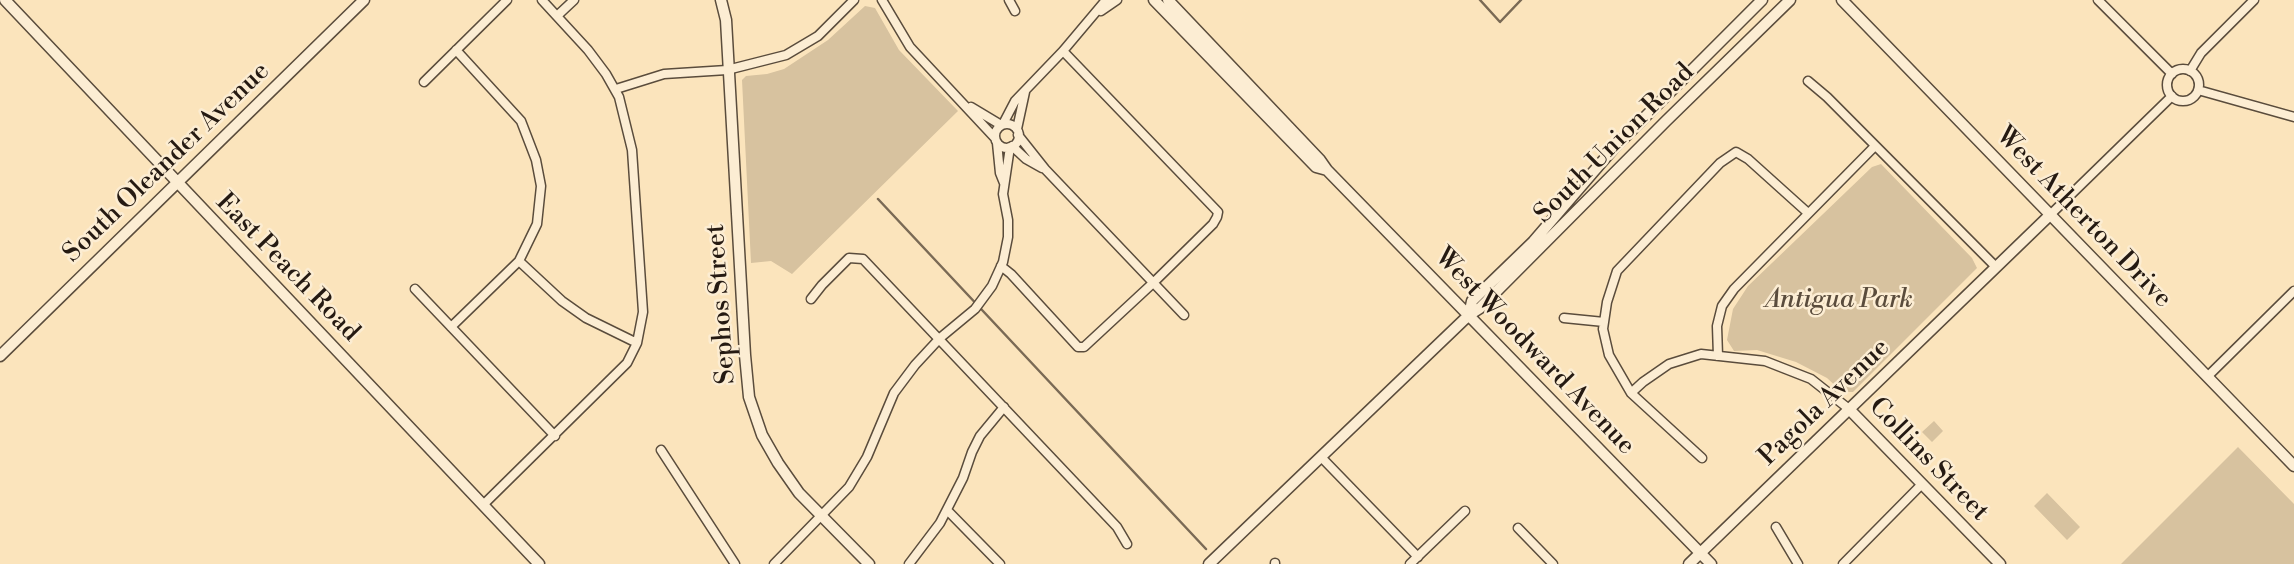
<!DOCTYPE html>
<style>
body{margin:0}
canvas{display:block;background:#fbe4bc}
</style>
<canvas width="2294" height="564"></canvas>
<script>
const context = document.querySelector('canvas').getContext('2d');
context.lineJoin = 'round';
function paint(path, color) { context.fillStyle = color; context.fill(path, 'evenodd'); }
const poly = rows => new Path2D(rows.map(r => 'M' + r).join(''));
function strokePath(path, color, width, dash) { context.strokeStyle = color; context.lineWidth = width; context.lineCap = dash ? 'butt' : 'round'; context.setLineDash(dash || []); context.stroke(path); }
function label(font, color, halo, rows, align = 'center') {
  context.font = font + ' "Libre Bodoni",serif'; context.lineWidth = 5; context.setLineDash([]); context.textBaseline = 'middle'; context.strokeStyle = halo; context.fillStyle = color; for (const [text, x, y, turn = 0] of rows) {
    context.save(); context.translate(x, y); context.rotate((+turn || 0) * Math.PI / 180); context.textAlign = isNaN(turn) ? turn : align; if (halo) context.strokeText(text, 0, 0); context.fillText(text, 0, 0); context.restore();
  }
}
paint(poly([
 [865,6,875,8,899,50,958,111,792,274,771,261,751,263,742,80,746,76,767,74,784,69,828,40],
 [1881,164,1972,258,1977,268,1853,392,1842,392,1827,378,1796,362,1757,350,1734,351,1727,340,1733,309,1748,286,1872,167],
 [1934,421,1943,431,1932,442,1922,432],
 [2238,447,2294,504,2294,564,2121,564],
 [2047,493,2080,527,2067,540,2034,506]
]), '#d7c29f');
strokePath(poly([
 [1480,0,1500,22,1521,0],
 [878,199,1206,549]
]), '#7a6a55', 2.5);
const minor = poly([
 [882,0,910,47,995,138],
 [1009,0,1015,11],
 [2098,0,2172,74],
 [1101,11,1117,0],
 [558,15,574,0],
 '2167 85a16 16 0 1 1 32 0a16 16 0 1 1-32 0Z',
 [2190,71,2201,53,2254,0],
 [1808,81,1827,97,1996,267],
 [424,82,507,0],
 [616,89,664,74,727,70,786,55,818,36,854,0],
 [2198,90,2294,117],
 [971,107,1001,125],
 [1003,124,1015,101,1063,51,1106,0],
 '995 136a12 12 0 1 1 24 0a12 12 0 1 1-24 0Z',
 [1017,129,1025,92],
 [1018,135,1045,169,1184,315],
 [997,143,1000,173,1004,183],
 [1012,146,1026,159,1042,168],
 [2051,214,2172,96],
 [519,261,562,301,586,318,637,343],
 [1001,266,1011,274,1078,347,1084,347,1153,283,1213,224,1217,217,1218,212,1063,51],
 [415,289,555,436],
 [811,299,822,285,849,258,863,259,1117,527,1127,544],
 [1564,318,1604,322],
 [451,327,519,261,537,224,541,186,536,160,521,121,456,50],
 [1718,356,1717,326,1722,306,1734,289,1875,146],
 [2208,376,2294,291],
 [1631,393,1643,382,1669,364,1701,354,1765,361,1811,379,1849,409],
 [661,450,735,564],
 [1322,458,1418,557],
 [1702,458,1631,393,1609,355,1603,329,1607,302,1617,271,1720,163,1736,152,1748,159,1808,213],
 [483,505,627,363,637,343,643,312,632,150,619,97,606,74,588,50,542,0],
 [947,510,1000,564],
 [1776,527,1798,564],
 [1518,528,1553,564],
 [1275,563,1275,564],
 [774,564,849,487,867,457,894,393,915,365,940,338,975,309,992,286,1003,262,1008,237,1008,220,1003,194,1010,147],
 [909,564,940,523,963,478,972,452,980,436,1004,407],
 [1410,564,1465,511],
 [1843,564,1922,484]
]);
const tertiary = poly([
 [5,0,539,564],
 [721,0,726,20,745,355,749,397,762,435,778,463,799,493,869,564],
 [1154,0,1316,167,1327,170],
 [1168,0,1320,160,1327,170,1711,564],
 [1842,0,2294,466],
 [1469,315,1472,301,1533,242,1613,149,1762,0],
 [0,356,364,0],
 [1849,409,2000,564],
 [1209,564,1469,315,1480,308,1666,121,1790,0],
 [1689,564,2051,214]
]);
strokePath(minor, '#5a4c3c', 11);
strokePath(tertiary, '#5a4c3c', 13);
strokePath(minor, '#fcedd3', 8);
strokePath(tertiary, '#fcedd3', 10);
label('26px', '#251a12', '#fcedd3', [
 ["South Union Road",1615,144,-45],
 ["South Oleander Avenue",167,163,-44],
 ["West Atherton Drive",2083,218,46],
 ["East Peach Road",287,268,46],
 ["Sephos Street",722,304,-94],
 ["West Woodward Avenue",1534,352,46],
 ["Pagola Avenue",1825,403,-44],
 ["Collins Street",1928,460,46]
]);
label('italic 26px', '#5a4c3c', '#fcedd3', [
 ["Antigua Park",1839,301]
]);
</script>
